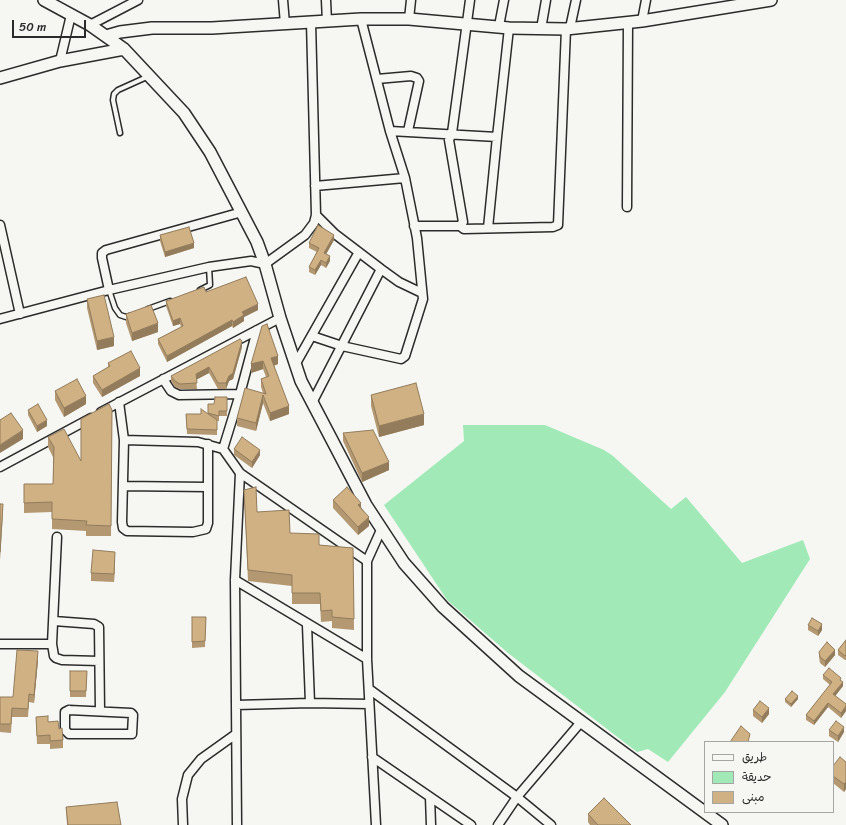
<!DOCTYPE html>
<meta charset="utf-8">
<style>
body{margin:0}
#map{position:relative;width:846px;height:825px;overflow:hidden;background:#f6f6f2;font-family:Sriracha,"Playpen Sans Arabic",sans-serif}
canvas{display:block}
.legend{position:absolute;left:704px;top:741px;width:130px;height:72px;box-sizing:border-box;background:#f6f6f2;border:1px solid #a5a5a2;margin:0;padding:5px 7px;list-style:none;font-size:12px;color:#2b2b2b}
.legend li{display:flex;align-items:center;gap:8px;height:20px}
.legend b{width:20px;border:1px solid #a5a5a2}
.scale{position:absolute;left:12px;top:20px;width:74px;height:18px;box-sizing:border-box;border:2px solid #2b2b2b;border-top:0;padding-left:5px;font-size:12px;line-height:14px;white-space:nowrap;color:#2b2b2b;-webkit-text-stroke:3px #f6f6f2;paint-order:stroke}
</style>
<div id="map">
<canvas width="846" height="825"></canvas>
<ul class="legend">
<li><b style="height:5px;background:#f6f6f2"></b>طريق</li>
<li><b style="height:11px;background:#a1eab8"></b>حديقة</li>
<li><b style="height:11px;background:#d0b184"></b>مبنى</li>
</ul>
<div class="scale">50 m</div>
</div>
<script>
const context = document.querySelector('canvas').getContext('2d');
context.lineJoin = 'round';
function paint(path, color) { context.fillStyle = color; context.fill(path, 'evenodd'); }
const poly = rows => new Path2D(rows.map(r => 'M' + r).join(''));
function strokePath(path, color, width, dash) { context.strokeStyle = color; context.lineWidth = width; context.lineCap = dash ? 'butt' : 'round'; context.setLineDash(dash || []); context.stroke(path); }
paint(poly([
 [463,425,545,425,604,450,613,456,671,509,686,497,742,563,803,540,810,559,725,692,668,762,648,749,637,752,508,653,447,600,384,505,464,441]
]), '#a1eab8');
const lane = poly([
 [120,133,113,100,114,94,118,90,149,76],
 [109,290,115,308,120,315,126,317,130,316],
 [200,290,210,285,209,267],
 [148,309,170,301]
]);
const street = poly([
 [283,0,285,24],
 [326,0,327,22],
 [409,19,411,0],
 [642,21,646,0],
 [90,25,138,0],
 [499,26,504,0],
 [570,28,576,0],
 [541,29,546,0],
 [60,61,71,15],
 [377,79,411,76,417,78,419,81,408,131],
 [390,131,497,137,509,28],
 [315,186,405,178],
 [627,207,628,23],
 [316,215,335,234,381,269,399,282,422,293],
 [0,225,20,314],
 [414,226,460,226,463,222,449,140,452,133,470,0],
 [460,226,464,229,553,227,558,225,566,29],
 [488,228,497,137],
 [109,290,102,258,102,253,106,250,242,212],
 [0,319,109,290,209,267,251,261,265,264,305,235,314,223,316,215,311,22],
 [312,336,342,346,401,359,405,356,423,299,417,238,405,178,390,131,361,19],
 [295,365,359,252],
 [163,379,171,391,179,395,240,394],
 [119,402,124,440,122,522,123,528,127,531,193,532,206,529,208,523,208,444],
 [312,403,381,269],
 [101,412,280,318],
 [124,440,198,442,223,449,240,473,367,561],
 [223,449,240,394,257,330],
 [0,467,91,418],
 [123,486,207,487],
 [57,537,52,644,54,656,56,658,62,660,99,661],
 [235,580,367,659],
 [54,621,94,624,99,627,100,711],
 [307,625,310,703],
 [0,644,52,644],
 [369,689,517,797,551,825],
 [236,705,310,703,369,704],
 [69,710,131,713,133,715,132,734,69,734,65,730,65,712,69,710],
 [372,757,471,825],
 [430,797,431,825],
 [183,825,182,799,188,775,201,759,236,734],
 [237,825,235,580,240,473],
 [376,825,367,659,367,561,381,530],
 [498,825,517,797,581,722]
]);
const secondary = poly([
 [44,0,90,25,124,49,184,113,210,152,257,242,265,264,280,318,301,381,366,505,404,563,443,607,519,676,722,825],
 [106,36,120,32,152,28,212,28,361,19,409,19,509,28,566,29,642,21,771,0],
 [0,78,60,61,124,49]
]);
strokePath(lane, '#2b2b2b', 7);
strokePath(street, '#2b2b2b', 11);
strokePath(secondary, '#2b2b2b', 14);
strokePath(lane, '#f6f6f2', 4);
strokePath(street, '#f6f6f2', 8);
strokePath(secondary, '#f6f6f2', 11);
paint(poly([
 [160,235,194,248,165,257,160,241],
 [334,240,326,254,330,261,326,268,321,265,315,275,309,272,309,267,317,252,309,248,309,243],
 [206,292,258,310,244,317,244,321,233,328,232,326,167,362,158,344,158,339,181,327,180,324,173,326,166,306,166,301],
 [87,299,114,346,97,350,87,308],
 [126,314,158,332,132,341,126,323],
 [262,326,278,364,274,366,289,414,270,421,263,403,256,431,237,426,237,418,263,393,261,387,261,379,266,377,263,369,251,373],
 [242,347,233,379,229,381,226,389,218,389,209,373,196,379,197,389,180,389,175,387,171,381,171,376],
 [108,363,140,376,102,397,93,383,93,376,108,367],
 [55,391,86,404,64,417,55,400],
 [371,395,424,425,379,437,371,406],
 [227,397,227,416,219,416,219,421,217,421,217,435,187,434,186,414,208,414,208,404,214,404],
 [28,410,47,426,37,432,28,415],
 [112,410,111,536,86,536,86,531,52,529,52,512,24,513,24,484,53,484,53,457,48,447,48,437,81,461],
 [343,433,389,470,362,482,343,441],
 [234,449,260,455,252,468,234,455],
 [244,490,257,512,290,533,319,545,353,548,354,630,332,628,332,621,321,622,320,604,292,604,292,586,248,581],
 [333,500,361,509,369,526,358,535,333,508],
 [115,560,114,582,91,581,91,573],
 [192,617,206,617,205,647,192,648],
 [808,625,822,630,818,636,808,630],
 [846,640,846,660,845,660,838,655,838,650],
 [819,652,835,655,825,667,820,663,819,657],
 [38,660,34,703,29,702,28,717,12,717,11,733,0,732,0,697,13,697],
 [70,671,87,671,86,697,70,697],
 [823,675,841,681,843,686,835,696,846,704,846,711,841,718,828,707,814,725,806,720,806,715,830,685,823,679],
 [785,699,798,699,791,707,785,702],
 [753,710,769,714,762,723,753,716],
 [36,717,48,722,59,729,63,740,63,748,50,749,50,744,37,744],
 [829,730,844,732,838,742,829,736],
 [846,762,846,789,844,792,833,783,833,766],
 [66,807,121,825,67,825],
 [588,814,631,825,590,825,588,822]
]), '#b39872');
paint(poly([
 [334,235,334,240,324,258,324,253],
 [194,243,194,248,165,257,165,252],
 [330,256,330,261,326,268,326,263],
 [321,260,321,265,315,275,315,270],
 [258,304,258,310,244,317,244,321,233,328,233,322,242,312],
 [180,318,180,324,173,326,173,321],
 [232,320,232,326,167,362,167,356],
 [158,323,158,332,132,341,132,333],
 [114,337,114,346,97,350,97,341],
 [242,341,242,347,233,379,229,381,226,389,226,383],
 [278,356,278,364,271,366,271,358],
 [263,361,263,369,251,373,251,364],
 [209,367,209,373,196,380,196,374],
 [140,368,140,376,102,397,102,390],
 [263,395,263,403,256,431,256,423],
 [86,396,86,404,64,417,64,408],
 [289,406,289,414,270,421,270,413],
 [424,414,424,425,379,437,379,426],
 [47,420,47,426,37,432,37,426],
 [23,430,23,439,0,453,0,445],
 [260,450,260,455,252,468,252,462],
 [389,462,389,470,362,482,362,473],
 [361,503,361,511,358,505],
 [3,504,3,512,0,560,0,552],
 [369,517,369,526,358,535,358,527],
 [115,552,115,560,114,582,114,574],
 [822,624,822,630,818,636,818,631],
 [835,650,835,655,825,667,825,661],
 [38,651,38,660,34,703,34,695],
 [843,682,843,686,833,699,833,694],
 [798,696,798,699,791,707,791,704],
 [828,703,828,707,814,725,814,721],
 [846,706,846,711,841,718,841,713],
 [769,708,769,714,762,723,762,717],
 [844,727,844,732,838,742,838,736],
 [846,782,846,789,844,792,844,784]
]), '#927c5c');
const building = poly([
 [318,225,334,235,324,253,330,256,326,263,321,260,315,270,309,267,319,248,309,243,318,225],
 [189,227,194,243,165,252,160,235,189,227],
 [246,277,258,304,242,312,244,315,233,322,232,320,167,356,158,339,183,326,180,318,173,321,166,301,204,287,206,292,246,277],
 [104,295,114,337,97,341,87,299,104,295],
 [151,305,158,323,132,333,126,314,151,305],
 [267,324,278,356,271,358,289,406,270,413,263,395,256,423,237,418,245,388,266,394,261,379,269,376,263,361,251,364,262,326,267,324],
 [240,339,242,341,233,373,229,376,226,383,218,383,209,367,196,374,197,383,180,384,175,381,171,376,240,339],
 [131,351,140,368,102,390,93,376,110,366,108,363,131,351],
 [77,379,86,396,64,408,55,391,77,379],
 [416,383,424,414,379,426,371,395,416,383],
 [215,397,227,397,227,411,219,411,219,416,208,413,208,404,214,404,215,397],
 [38,404,47,420,37,426,28,410,38,404],
 [109,404,112,410,111,526,86,525,87,521,52,519,52,502,24,503,24,484,53,484,54,447,48,437,64,429,81,461,81,419,109,404],
 [201,409,217,420,217,430,187,429,186,414,201,414,201,409],
 [11,413,23,430,0,445,0,420,11,413],
 [373,430,389,462,362,473,343,433,373,430],
 [242,437,260,450,252,462,234,449,242,437],
 [256,487,257,512,289,510,290,533,319,534,319,545,353,548,354,619,332,617,332,610,321,611,320,593,292,593,292,575,248,570,244,490,256,487],
 [347,487,361,503,358,505,369,517,358,527,333,500,347,487],
 [0,504,3,504,0,552,0,504],
 [93,550,115,552,114,574,91,573,93,550],
 [192,617,206,617,205,641,192,642,192,617],
 [812,618,822,624,818,631,808,625,812,618],
 [846,640,846,655,845,656,838,650,846,640],
 [827,642,835,650,825,661,820,657,819,652,827,642],
 [17,650,38,651,34,695,29,694,28,709,12,708,11,724,0,724,0,697,13,697,17,650],
 [829,668,841,678,840,680,843,682,833,694,846,704,846,706,841,713,828,703,814,721,806,715,832,682,823,675,829,668],
 [70,671,87,671,86,691,70,691,70,671],
 [792,691,798,696,791,704,785,699,792,691],
 [760,701,769,708,762,717,753,710,760,701],
 [48,716,48,722,58,721,59,729,62,728,63,740,50,741,50,735,37,736,36,717,48,716],
 [836,721,844,727,838,736,829,730,836,721],
 [741,726,750,734,748,742,730,742,741,726],
 [840,757,846,762,846,782,844,784,833,776,833,766,840,757],
 [604,798,631,825,598,825,588,814,604,798],
 [117,802,121,825,68,825,66,807,117,802]
]);
paint(building, '#d0b184');
strokePath(building, '#927c5c', 1);
</script>
